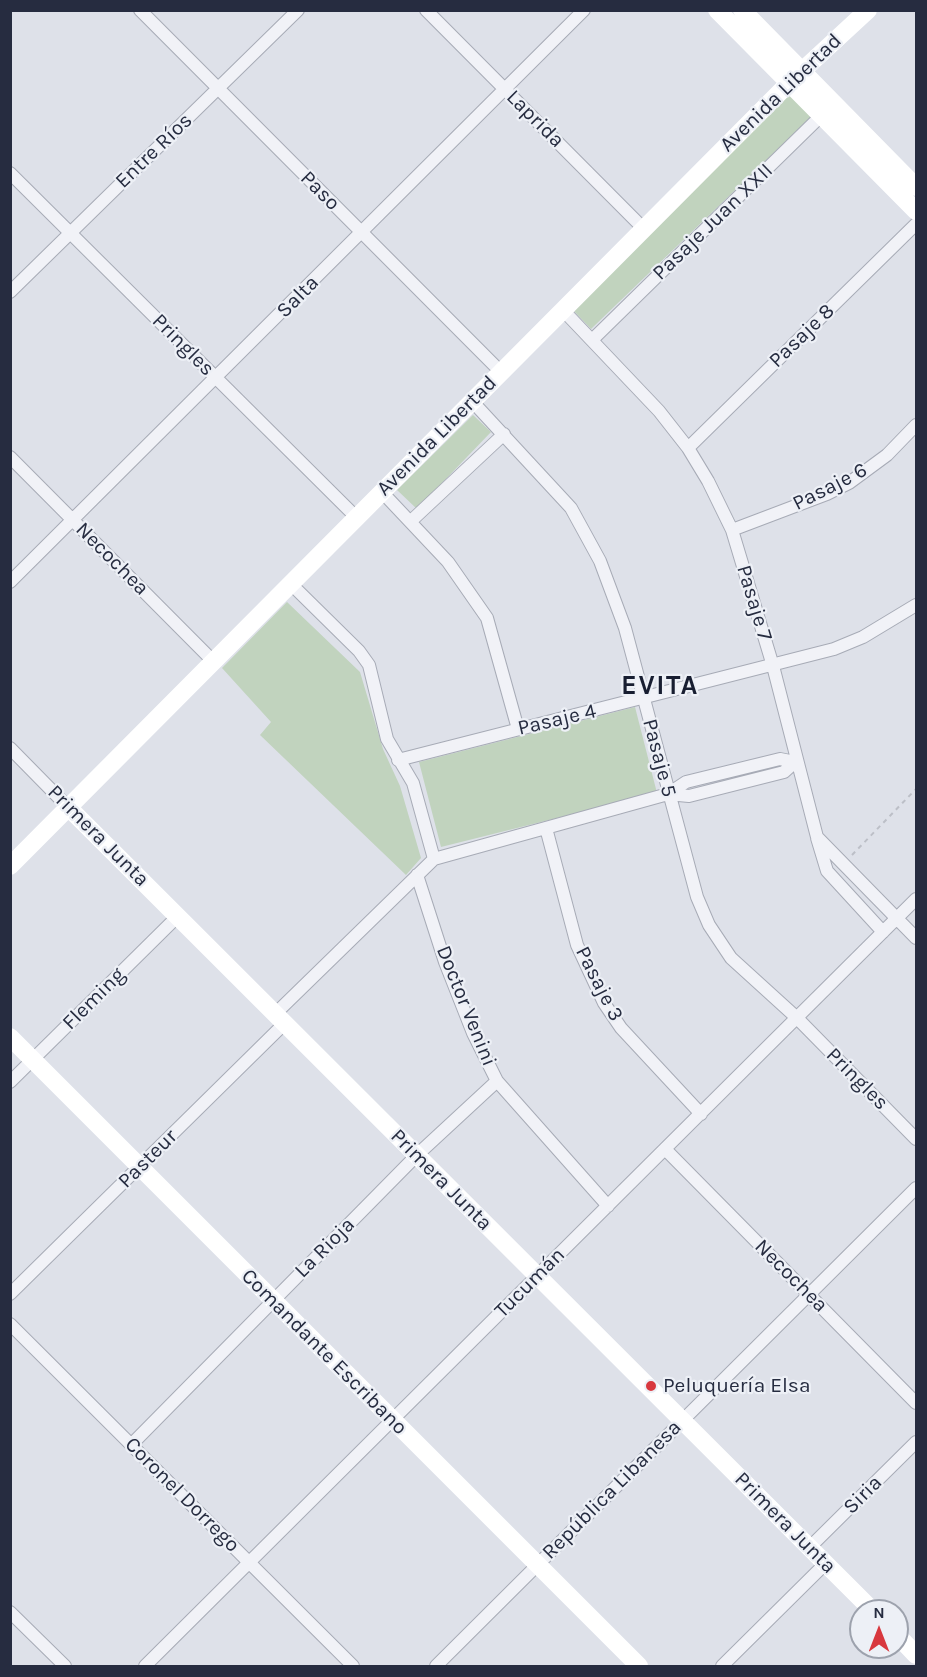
<!DOCTYPE html>
<meta charset="utf-8">
<style>
body{margin:0}
#map{position:relative;width:927px;height:1677px;overflow:hidden;background:#dee1e9;font-family:Karla,sans-serif}
canvas{display:block}
.frame{position:absolute;inset:0;border:12px solid #262c40;pointer-events:none}
.north{position:absolute;left:849px;top:1599px;width:60px;height:60px;box-sizing:border-box;background:#edf0f6;border:2px solid #9da2ad;border-radius:50%;rotate:0deg;font-size:16px;font-weight:700;line-height:24px;text-align:center;color:#262c40}
.north::after{content:'';display:block;margin:auto;width:21px;height:27px;background:#d8383e;clip-path:polygon(50% 0,100% 100%,50% 72%,0 100%)}
</style>
<div id="map">
<canvas width="927" height="1677"></canvas>
<div class="frame"></div>
<div class="north">N</div>
</div>
<script>
const context = document.querySelector('canvas').getContext('2d');
context.lineJoin = 'round';
function paint(path, color) { context.fillStyle = color; context.fill(path, 'evenodd'); }
const poly = rows => new Path2D(rows.map(r => 'M' + r).join(''));
function strokePath(path, color, width, dash) { context.strokeStyle = color; context.lineWidth = width; context.lineCap = dash ? 'butt' : 'round'; context.setLineDash(dash || []); context.stroke(path); }
function label(font, color, halo, rows, align = 'center') {
  context.font = font + ' Karla,sans-serif'; context.lineWidth = 4.5; context.setLineDash([]); context.textBaseline = 'middle'; context.strokeStyle = halo; context.fillStyle = color; for (const [text, x, y, turn = 0] of rows) {
    context.save(); context.translate(x, y); context.rotate((+turn || 0) * Math.PI / 180); context.textAlign = isNaN(turn) ? turn : align; if (halo) context.strokeText(text, 0, 0); context.fillText(text, 0, 0); context.restore();
  }
}
paint(poly([
 [788,91,811,117,591,329,571,308],
 [473,415,491,432,417,509,397,490],
 [287,602,360,672,383,749,400,786,421,858,406,875,260,735,271,722,222,668],
 [635,707,657,793,441,847,419,762]
]), '#c1d3be');
const street = poly([
 [140,10,501,372],
 [426,10,643,228],
 [10,173,357,518],
 [10,292,298,10],
 [562,309,659,411,688,448,708,481,732,530,773,666,817,837,916,938],
 [592,340,827,110],
 [472,401,571,508,600,561,625,628,697,897,709,925,731,958,797,1018,916,1139],
 [688,448,916,224],
 [10,457,214,662],
 [382,492,448,562,487,618,518,729],
 [411,521,504,434],
 [732,530,827,494,849,483,887,455,916,425],
 [10,582,584,10],
 [291,584,359,651,369,665,387,739,413,783,434,859],
 [10,748,69,808],
 [398,760,834,649,863,637,916,605],
 [668,794,689,796,784,772,795,762],
 [546,828,577,945,604,1003,621,1028,701,1114],
 [817,838,827,871,883,932],
 [417,875,445,962,473,1033,497,1081,608,1206],
 [275,1014,434,859,668,794,686,782,780,759,795,762],
 [10,1082,178,916],
 [665,1149,916,1403],
 [10,1294,285,1023],
 [10,1324,353,1666],
 [131,1445,417,1155,497,1081],
 [809,1548,916,1442],
 [10,1612,65,1666],
 [145,1666,916,899],
 [436,1666,916,1188],
 [722,1666,825,1564]
]);
strokePath(street, '#a7abb6', 14);
strokePath(poly([
 [852,855,916,789]
]), '#bcbfc7', 2, [4.5, 4.5]);
strokePath(street, '#f1f2f7', 12);
strokePath(poly([
 [717,10,916,211],
 [742,10,916,187],
 [69,808,873,1611],
 [10,866,789,83,868,10],
 [10,1037,639,1666],
 [897,1635,916,1655]
]), '#fff', 18);
for (const [x, y, r, color] of [
 [651,1386,6,"#d8383e"]
]) { const dot = new Path2D(); dot.arc(x, y, r, 0, 2 * Math.PI); context.fillStyle = color; context.fill(dot); strokePath(dot, '#edf0f6', 2); }
label('21px', '#262c40', '#edf0f6', [
 ["Avenida Libertad",781,93,-44],
 ["Laprida",535,119,45],
 ["Entre Ríos",154,151,-44],
 ["Paso",320,191,45],
 ["Pasaje Juan XXII",713,222,-44],
 ["Salta",298,297,-45],
 ["Pasaje 8",802,336,-44],
 ["Pringles",183,345,45],
 ["Avenida Libertad",437,436,-45],
 ["Pasaje 6",830,487,-27],
 ["Necochea",112,559,45],
 ["Pasaje 7",754,603,73],
 ["Pasaje 4",557,720,-13],
 ["Pasaje 5",659,758,75],
 ["Primera Junta",98,836,45],
 ["Pasaje 3",599,984,63],
 ["Fleming",94,999,-45],
 ["Doctor Venini",466,1006,68],
 ["Pringles",857,1079,45],
 ["Pasteur",148,1159,-45],
 ["Primera Junta",441,1180,45],
 ["La Rioja",325,1248,-45],
 ["Necochea",791,1276,45],
 ["Tucumán",530,1283,-45],
 ["Comandante Escribano",324,1352,45],
 ["República Libanesa",612,1490,-45],
 ["Coronel Dorrego",182,1495,45],
 ["Siria",863,1495,-45],
 ["Primera Junta",785,1523,45]
]);
label('21px', '#262c40', '#edf0f6', [
 ["Peluquería Elsa",663,1386]
], 'left');
context.letterSpacing = '1.5px';
label('bold 27px', '#181e31', '#edf0f6', [
 ["EVITA",660,686]
]);
context.letterSpacing = '0px';
</script>
